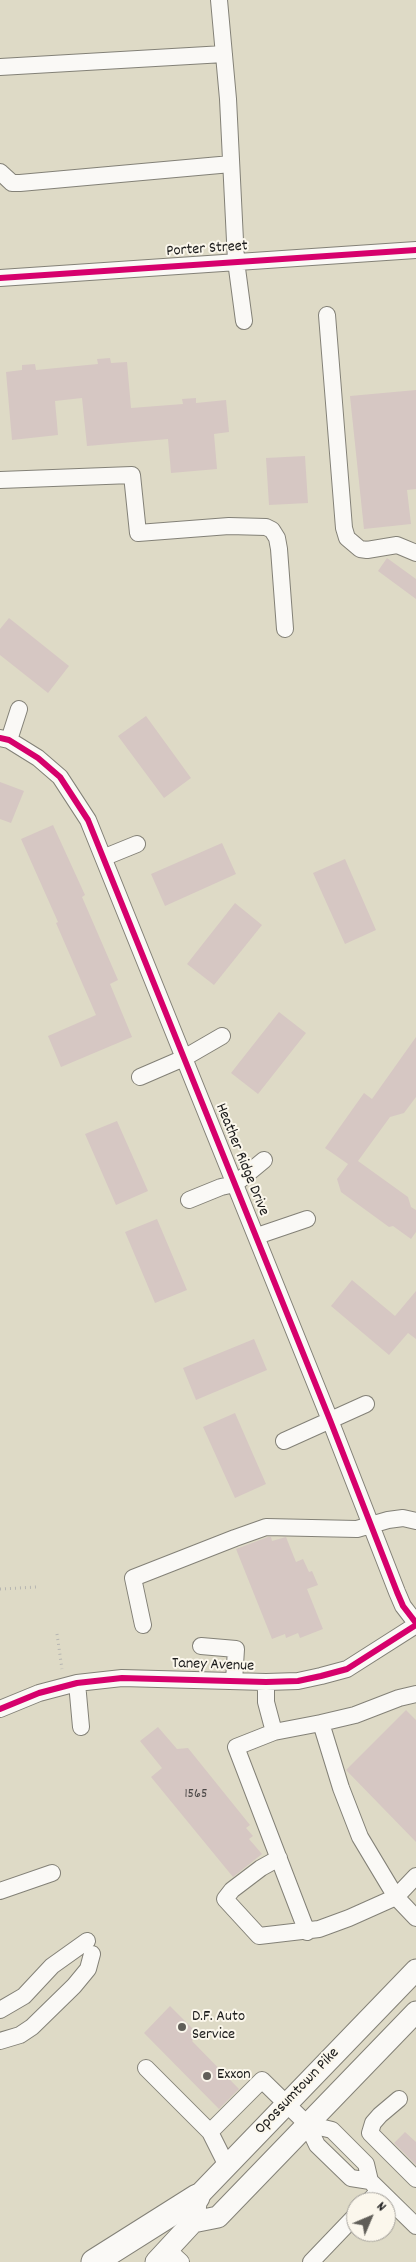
<!DOCTYPE html>
<style>
body{margin:0}
#map{position:relative;width:416px;height:2262px;overflow:hidden;background:#dedac6;font-family:Dekko,sans-serif}
canvas{display:block}
.north{position:absolute;left:346px;top:2192px;width:50px;height:50px;box-sizing:border-box;background:#fbf7ec;border:1px solid #a29f99;border-radius:50%;rotate:45deg;font-size:14px;font-weight:700;line-height:20px;text-align:center;color:#1c1c1c}
.north::after{content:'';display:block;margin:auto;width:18px;height:22px;background:#605e58;clip-path:polygon(50% 0,100% 100%,50% 72%,0 100%)}
</style>
<div id="map">
<canvas width="416" height="2262"></canvas>
<div class="north">N</div>
</div>
<script>
const context = document.querySelector('canvas').getContext('2d');
context.lineJoin = 'round';
function paint(path, color) { context.fillStyle = color; context.fill(path, 'evenodd'); }
const poly = rows => new Path2D(rows.map(r => 'M' + r).join(''));
function strokePath(path, color, width, dash) { context.strokeStyle = color; context.lineWidth = width; context.lineCap = dash ? 'butt' : 'round'; context.setLineDash(dash || []); context.stroke(path); }
function label(font, color, halo, rows, align = 'center') {
  context.font = font + ' Dekko,sans-serif'; context.lineWidth = 4; context.setLineDash([]); context.textBaseline = 'middle'; context.strokeStyle = halo; context.fillStyle = color; for (const [text, x, y, turn = 0] of rows) {
    context.save(); context.translate(x, y); context.rotate((+turn || 0) * Math.PI / 180); context.textAlign = isNaN(turn) ? turn : align; if (halo) context.strokeText(text, 0, 0); context.fillText(text, 0, 0); context.restore();
  }
}
paint(poly([
 [110,358,111,363,127,362,131,408,183,404,182,399,196,398,196,403,226,400,229,432,214,434,217,469,171,473,168,439,87,446,82,398,55,401,58,435,12,440,6,372,22,370,22,365,35,364,36,370,98,364,97,359],
 [416,390,416,489,407,490,411,524,364,529,350,396],
 [305,456,308,503,269,505,266,458],
 [387,558,416,579,416,599,378,571],
 [9,618,69,666,48,693,0,655,0,629],
 [146,716,191,778,164,798,118,736],
 [0,782,24,791,11,823,0,819],
 [53,825,85,895,82,897,118,980,110,984,132,1037,61,1067,48,1036,96,1015,56,923,58,922,21,839],
 [222,843,236,874,165,906,151,874],
 [345,859,376,930,345,944,313,873],
 [235,903,262,925,214,985,187,964],
 [279,1012,306,1033,258,1094,231,1073],
 [416,1037,416,1097,404,1113,390,1117,358,1161,408,1197,411,1207,416,1210,416,1232,411,1239,393,1226,389,1227,341,1192,337,1179,348,1164,325,1148,364,1093,372,1099],
 [117,1121,148,1191,116,1205,85,1134],
 [157,1219,187,1290,155,1303,125,1232],
 [352,1280,395,1316,416,1291,416,1339,408,1333,389,1355,331,1306],
 [254,1339,267,1370,196,1400,183,1368],
 [235,1413,266,1484,235,1498,203,1427],
 [268,1537,271,1537,272,1541,286,1537,296,1562,303,1559,309,1572,312,1571,318,1585,307,1589,323,1629,300,1638,298,1633,286,1638,285,1634,272,1639,236,1549],
 [406,1710,416,1720,416,1842,346,1770],
 [158,1727,177,1749,188,1748,250,1825,246,1828,253,1836,249,1839,262,1854,233,1877,151,1777,162,1768,140,1741],
 [170,2006,198,2034,192,2041,239,2089,219,2109,144,2033],
 [405,2132,416,2142,416,2165,394,2143]
]), '#d6c7c3');
const minor = poly([
 [219,0,228,99,236,261,244,321],
 [0,67,224,54],
 [0,172,12,183,20,183,231,164],
 [0,278,416,250],
 [327,315,344,528,347,538,360,549,367,550,397,545,416,553],
 [0,480,132,475,138,533,229,526,266,527,272,530,277,538,279,549,285,629],
 [0,738,9,740,38,758,60,777,88,820,330,1420,397,1592,403,1606,416,1623],
 [9,740,19,709],
 [105,857,137,844],
 [140,1077,184,1058,222,1036],
 [189,1200,221,1187,235,1184,264,1160],
 [257,1236,307,1219],
 [284,1441,366,1404],
 [143,1625,133,1578,235,1538,266,1527,357,1529,388,1520,403,1518,416,1521],
 [201,1646,236,1649,234,1681],
 [266,1682,266,1702,274,1732],
 [77,1683,81,1727],
 [416,1694,399,1698,355,1715,321,1723,341,1788,360,1837,396,1897,416,1918],
 [0,1709,39,1693,77,1683,122,1678,266,1682,298,1681,321,1676,347,1669,416,1625],
 [279,1858,261,1868,232,1890,225,1899,259,1936,319,1929,349,1918,396,1897,416,1876],
 [0,1891,52,1873],
 [307,1932,236,1747,274,1732,321,1723],
 [0,2010,24,1996,52,1966,87,1941],
 [0,2041,20,2035,32,2027,74,1986,88,1969,92,1954],
 [146,2068,210,2132,227,2166],
 [399,2099,380,2115,373,2123,370,2133,416,2179],
 [307,2124,332,2130,366,2164,370,2181],
 [210,2132,262,2080,307,2124,317,2145,351,2178,370,2181,416,2226],
 [368,2202,379,2191],
 [168,2250,181,2262],
 [311,2262,356,2215]
]);
const major = poly([
 [193,2222,218,2217,416,2012],
 [156,2262,193,2222,197,2197,416,1970]
]);
const highway = poly([
 [94,2262,197,2197]
]);
strokePath(minor, '#838177', 18);
strokePath(major, '#838177', 23);
strokePath(highway, '#838177', 27);
strokePath(poly([
 [0,1589,37,1587],
 [57,1634,62,1669]
]), '#b7b6b2', 3, [1, 4]);
strokePath(minor, '#faf9f6', 16);
strokePath(major, '#faf9f6', 21);
strokePath(highway, '#faf9f6', 25);
strokePath(poly([
 [0,278,416,250],
 [0,738,9,740,38,758,60,777,88,820,330,1420,397,1592,403,1606,416,1623],
 [0,1709,39,1693,77,1683,122,1678,266,1682,298,1681,321,1676,347,1669,416,1625]
]), '#d6006c', 6);
for (const [x, y, r, color] of [
 [182,2027,5,"#605e58"],
 [207,2076,5,"#605e58"]
]) { const dot = new Path2D(); dot.arc(x, y, r, 0, 2 * Math.PI); context.fillStyle = color; context.fill(dot); strokePath(dot, '#fbf7ec', 2); }
label('14px', '#4a4746', null, [
 ["1565",196,1795]
]);
label('16px', '#1c1c1c', '#fbf7ec', [
 ["Porter Street",207,250,-4],
 ["Heather Ridge Drive",241,1160,68],
 ["Taney Avenue",213,1666,2],
 ["Opossumtown Pike",298,2092,-46]
]);
label('16px', '#1c1c1c', '#fbf7ec', [
 ["D.F. Auto",192,2018],
 ["Service",192,2036],
 ["Exxon",217,2076]
], 'left');
</script>
